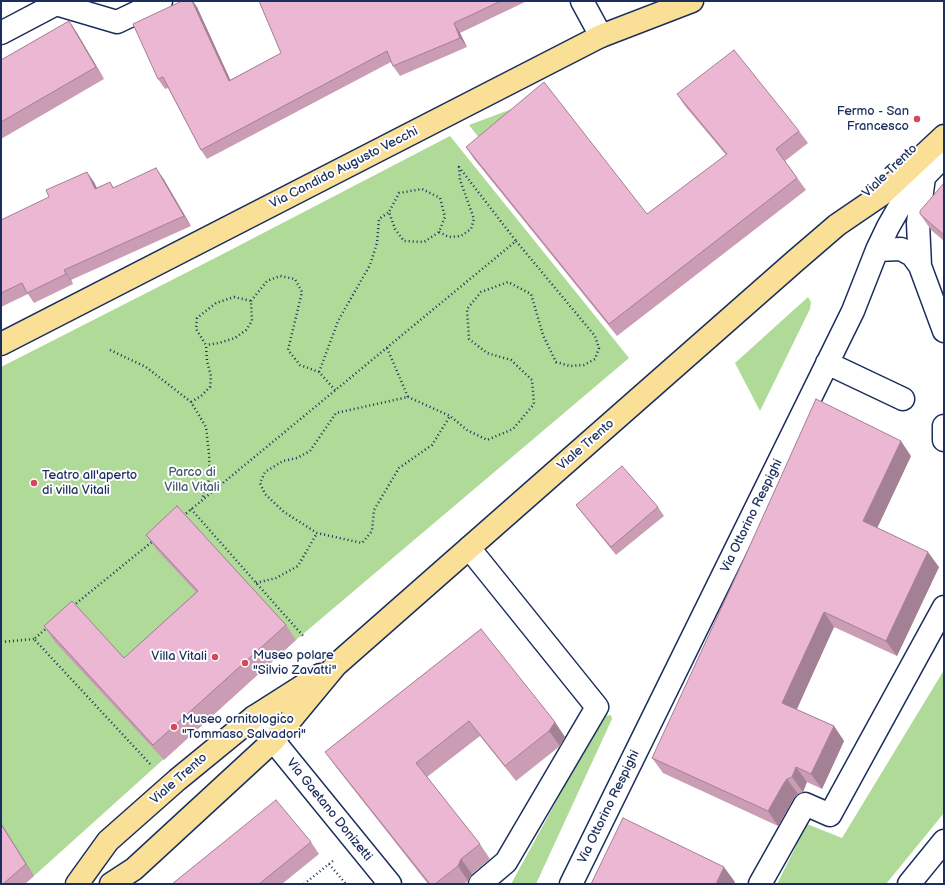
<!DOCTYPE html>
<style>
body{margin:0}
#map{position:relative;width:945px;height:885px;overflow:hidden;background:#fff;font-family:"Balsamiq Sans",sans-serif}
canvas{display:block}
.frame{position:absolute;inset:0;border:2px solid #1b2f5e;pointer-events:none}
</style>
<div id="map">
<canvas width="945" height="885"></canvas>
<div class="frame"></div>
</div>
<script>
const context = document.querySelector('canvas').getContext('2d');
context.lineJoin = 'round';
function paint(path, color) { context.fillStyle = color; context.fill(path, 'evenodd'); }
const poly = rows => new Path2D(rows.map(r => 'M' + r).join(''));
function strokePath(path, color, width, dash) { context.strokeStyle = color; context.lineWidth = width; context.lineCap = dash ? 'butt' : 'round'; context.setLineDash(dash || []); context.stroke(path); }
function label(font, color, halo, rows, align = 'center') {
  context.font = font + ' "Balsamiq Sans",sans-serif'; context.lineWidth = 4; context.setLineDash([]); context.textBaseline = 'middle'; context.strokeStyle = halo; context.fillStyle = color; for (const [text, x, y, turn = 0] of rows) {
    context.save(); context.translate(x, y); context.rotate((+turn || 0) * Math.PI / 180); context.textAlign = isNaN(turn) ? turn : align; if (halo) context.strokeText(text, 0, 0); context.fillText(text, 0, 0); context.restore();
  }
}
paint(poly([
 [552,94,487,148,469,125],
 [450,136,629,358,296,640,25,884,1,884,1,367,219,256],
 [808,297,811,302,810,309,760,411,735,363],
 [944,670,944,813,886,884,777,884,807,824,842,838],
 [611,715,612,719,536,884,511,884,603,716]
]), '#b0da98');
const minor = poly([
 [582,1,601,36],
 [1,33,56,4,117,22,161,1],
 [877,250,901,249,912,255,920,266,918,223,924,177],
 [920,266,944,331],
 [827,363,903,399],
 [944,426,944,440],
 [469,548,597,707,506,862,480,884],
 [254,717,390,884],
 [571,884,853,311,877,250,888,227,900,206,924,177,944,156],
 [760,884,805,804,830,815,944,607],
 [909,884,944,841]
]);
const major = poly([
 [1,344,601,36,692,1],
 [77,884,108,841,177,780,254,717,320,675],
 [111,884,134,869,273,741,336,665,794,262,837,225,881,195,944,136]
]);
strokePath(minor, '#1b2f5e', 25);
strokePath(major, '#1b2f5e', 25);
strokePath(poly([
 [439,232,449,237,461,236,471,229,474,219,460,180,459,167,516,241],
 [251,301,267,281,280,276,295,279,302,292,288,350,300,365,319,372,335,390],
 [387,348,408,397,336,413,310,451,297,458,283,461,265,472,260,483,265,494,284,512,317,533,362,543,372,531,374,510,399,468,432,445,450,416],
 [110,350,146,367,191,402,206,427,209,454,210,477,202,499],
 [319,372,338,321,370,265,377,243,379,219,389,212,395,229,404,241,424,242,439,232,445,217,440,198,422,189,399,193,389,212],
 [191,402,201,396,210,387,211,376,207,361,206,345,196,329,197,318,216,303,234,297,251,301,252,321,246,330,235,338,219,343,206,345],
 [191,509,304,637],
 [183,516,516,241,595,336,599,348,595,359,584,365,570,366,556,362,543,335,531,294,508,282,481,292,467,309,469,339,487,353,511,360,532,380,534,404,513,429,487,440,467,430,450,416,408,397],
 [256,583,276,578,298,566,317,533],
 [73,606,153,541],
 [48,627,34,639,151,765],
 [1,642,34,639],
 [329,864,346,884],
 [304,884,334,860]
]), '#1b2f5e', 2.5, [1, 3]);
strokePath(minor, '#fff', 22);
strokePath(major, '#fadf96', 22);
paint(poly([
 [259,1,527,1,460,33,467,47,400,76,393,66,391,62,207,159,201,150,168,88,165,89,158,79,197,7,230,80,281,53],
 [69,21,77,33,104,79,1,139,1,60],
 [677,94,799,131,808,143,785,161,806,190,617,336,474,159,466,147,647,214,726,155,685,106],
 [163,178,191,226,71,280,73,284,34,303,28,294,1,307,1,220,94,182,97,188,110,182,114,188],
 [944,183,944,241,931,230,920,214],
 [911,456,877,528,939,567,897,656,834,627,796,709,834,726,844,741,822,789,807,782,803,792,798,794,794,798,778,826,663,773,652,758],
 [576,505,658,507,664,516,616,555,582,513],
 [146,535,286,625,296,640,164,760,54,641,44,626,124,658,196,592,157,550],
 [481,629,565,737,560,746,516,781,480,736,427,777,480,844,490,859,472,874,468,881,464,884,428,884,336,767,325,752],
 [1,823,34,876,25,884,1,884],
 [311,842,319,854,282,884,172,884]
]), '#ca9db5');
paint(poly([
 [192,1,193,1,197,7,235,90,229,81],
 [69,21,77,33,104,79,96,67],
 [454,23,460,33,467,47,460,38],
 [156,168,163,178,191,226,184,216],
 [87,172,94,182,102,199,95,189],
 [64,270,71,280,73,284,66,274],
 [901,441,911,456,873,537,863,521],
 [928,552,939,567,897,656,886,641],
 [824,612,834,627,793,718,782,703],
 [555,722,565,737,560,746,549,731],
 [834,726,844,741,822,789,811,774],
 [796,767,807,782,803,792,792,777],
 [787,779,798,794,794,798,778,826,768,811,784,783],
 [1,823,34,876,26,864,1,824],
 [461,859,472,874,468,881,458,866],
 [724,867,735,882,734,884,716,884]
]), '#a48094');
const building = poly([
 [182,1,192,1,229,81,281,53,259,1,501,1,454,23,460,38,393,66,387,51,201,150,163,77,158,79,133,24,182,1],
 [69,21,96,67,1,122,1,60,69,21],
 [734,50,799,131,776,149,797,178,609,324,466,147,544,82,647,214,727,154,677,94,734,50],
 [156,168,184,216,64,270,66,274,27,293,22,283,1,293,1,220,49,197,46,190,87,172,95,189,110,182,113,188,156,168],
 [944,183,944,235,920,214,920,211,944,183],
 [816,399,901,441,863,521,928,552,886,641,824,612,782,703,834,726,811,774,796,767,792,777,787,779,784,783,768,811,652,758,738,572,816,399],
 [622,466,658,507,611,547,576,505,622,466],
 [177,506,286,625,153,745,44,626,72,601,124,658,198,591,146,535,177,506],
 [481,629,555,722,549,731,505,766,469,721,416,763,480,844,461,859,458,866,435,884,430,884,325,752,481,629],
 [276,800,311,842,259,884,172,884,276,800],
 [623,818,724,867,716,884,591,884,623,818],
 [1,824,26,864,3,884,1,884,1,824]
]);
paint(building, '#ebb7d3');
strokePath(building, '#a48094', 1);
for (const [x, y, r, color] of [
 [917,119,4,"#d1495b"],
 [34,483,4,"#d1495b"],
 [215,657,4,"#d1495b"],
 [245,663,4,"#d1495b"],
 [174,727,4,"#d1495b"]
]) { const dot = new Path2D(); dot.arc(x, y, r, 0, 2 * Math.PI); context.fillStyle = color; context.fill(dot); strokePath(dot, '#fff', 1.5); }
label('13px', '#1b2f5e', '#fff', [
 ["Fermo - San",909,112,"right"],
 ["Francesco",909,127,"right"],
 ["Teatro all'aperto",42,476],
 ["di villa Vitali",42,491],
 ["Museo polare",253,656],
 ["\"Silvio Zavatti\"",253,671],
 ["Villa Vitali",207,657,"right"],
 ["Museo ornitologico",182,720],
 ["\"Tommaso Salvadori\"",182,735]
], 'left');
label('13px', '#1b2f5e', '#fff', [
 ["Via Candido Augusto Vecchi",344,168,-27],
 ["Viale Trento",890,171,-44],
 ["Viale Trento",586,445,-41],
 ["Via Ottorino Respighi",752,516,-64],
 ["Viale Trento",179,779,-41],
 ["Via Ottorino Respighi",609,807,-64],
 ["Via Gaetano Donizetti",329,810,51]
]);
label('13px', '#405a6c', '#fff', [
 ["Parco di",192,473],
 ["Villa Vitali",192,488]
]);
</script>
